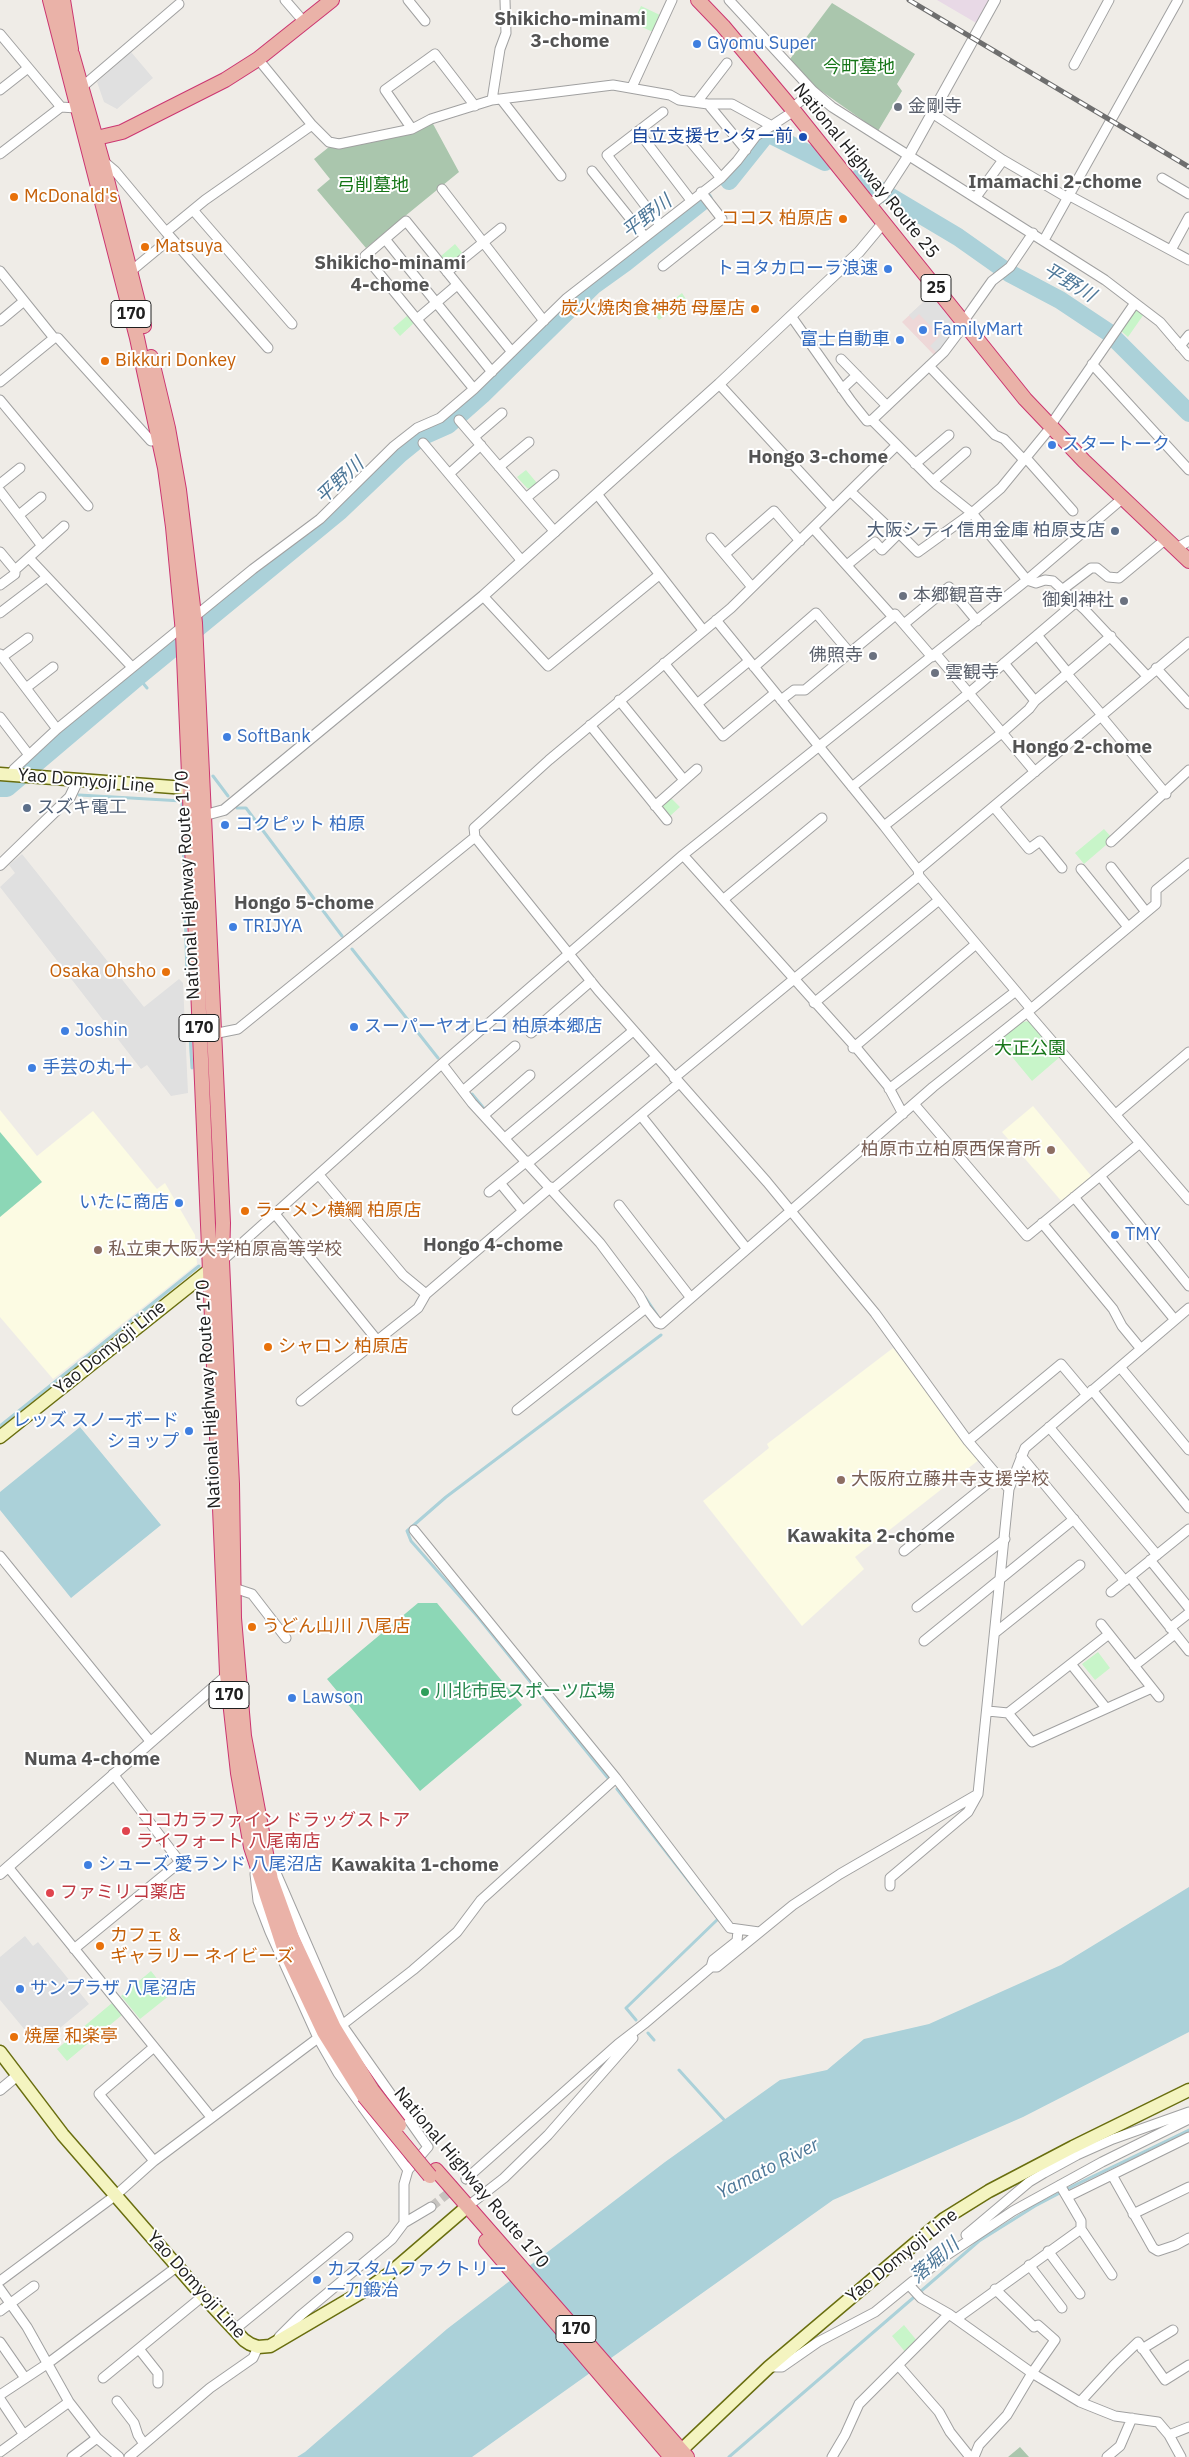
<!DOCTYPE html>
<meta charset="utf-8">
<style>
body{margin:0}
canvas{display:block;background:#efece7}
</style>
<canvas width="1189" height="2457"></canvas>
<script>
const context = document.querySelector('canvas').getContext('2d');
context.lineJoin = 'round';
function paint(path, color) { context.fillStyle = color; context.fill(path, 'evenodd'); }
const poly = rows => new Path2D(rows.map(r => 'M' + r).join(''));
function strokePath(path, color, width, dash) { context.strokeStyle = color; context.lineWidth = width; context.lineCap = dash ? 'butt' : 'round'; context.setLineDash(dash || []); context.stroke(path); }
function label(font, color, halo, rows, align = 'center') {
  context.font = font + ' "IBM Plex Sans","Noto Sans JP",sans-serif'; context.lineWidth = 4; context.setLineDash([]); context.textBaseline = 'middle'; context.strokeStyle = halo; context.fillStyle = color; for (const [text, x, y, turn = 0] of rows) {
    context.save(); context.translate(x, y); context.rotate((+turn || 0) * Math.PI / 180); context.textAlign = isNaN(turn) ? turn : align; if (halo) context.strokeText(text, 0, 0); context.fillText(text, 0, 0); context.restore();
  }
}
paint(poly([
 [931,295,958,328,934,355,902,322]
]), '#eed8d8');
paint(poly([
 [937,0,991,0,978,24]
]), '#e8d9e6');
paint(poly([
 [1033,1106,1093,1178,1063,1203,1002,1132],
 [0,1110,37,1156,93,1111,157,1189,165,1183,195,1235,197,1264,53,1379,0,1317],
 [893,1348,980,1459,855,1557,864,1569,802,1626,703,1501,769,1448,767,1444]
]), '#fcfbe3');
paint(poly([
 [832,3,915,54,897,84,902,91,878,131,817,88,790,59],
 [432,122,459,172,366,248,317,190,330,179,314,159,329,147,341,147],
 [1020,2447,1029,2457,1008,2457]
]), '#aac6ad');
paint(poly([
 [641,6,660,15,653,32,633,23],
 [455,244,464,255,452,265,448,265,441,256],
 [682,293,686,299,659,320,652,311,664,302,667,305],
 [1135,308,1144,314,1128,337,1120,330],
 [408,315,414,323,400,336,393,328],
 [526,470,537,483,531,489,527,488,517,477],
 [671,798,680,807,670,816,662,806],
 [1104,829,1113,839,1084,864,1075,853],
 [1031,1021,1061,1056,1032,1081,999,1041,1021,1022],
 [1098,1652,1110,1668,1095,1680,1082,1664],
 [151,1971,170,1995,140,2019,121,1996],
 [112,2003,122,2015,67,2061,57,2049],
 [904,2325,918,2342,906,2353,892,2336]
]), '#c8f5c9');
paint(poly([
 [0,1132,42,1182,0,1217],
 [418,1603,437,1603,522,1705,420,1791,327,1679]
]), '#8cd7b6');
paint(poly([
 [131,52,153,78,117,109,104,102,97,82],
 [931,295,958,328,937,353,930,346,940,336,919,314,913,320,909,315],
 [22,854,144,1007,179,979,183,983,188,1093,171,1096,147,1065,141,1069,0,887,15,873,9,865],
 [25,1936,33,1946,38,1942,89,2004,55,2032,51,2028,35,2042,0,2000,0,1957]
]), '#e0e0e0');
paint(poly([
 [80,1427,161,1525,71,1598,0,1510,0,1492],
 [1189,1887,1189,2032,1023,2117,833,2200,472,2457,297,2457,305,2452,447,2329,665,2162,780,2080,827,2070,864,2039,929,2024,1061,1965]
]), '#abd1d9');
strokePath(poly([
 [138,677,147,688],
 [213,776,228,796],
 [7,788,12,788],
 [79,795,182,801,187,976],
 [237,808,246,808,342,936],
 [352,949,438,1058],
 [189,1020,192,1068],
 [472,1094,486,1111],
 [645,1297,657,1315],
 [0,1426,199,1266],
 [608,1778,478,1617,411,1541,407,1531,446,1497,661,1335],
 [617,1789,706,1903],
 [636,2020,626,2008,718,1919,716,1916],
 [648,2033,654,2040],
 [679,2070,726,2122],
 [729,2457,979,2241,1035,2206,1075,2185,1189,2130]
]), '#abd1d9', 3);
strokePath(poly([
 [859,178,958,237,1009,273,1060,300,1108,332,1189,413],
 [729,181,765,136,771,135,825,162],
 [0,788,7,788,138,677,340,511,400,454,421,437,448,425,482,395,593,286,625,263,704,200]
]), '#abd1d9', 18);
strokePath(poly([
 [431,2207,466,2179]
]), '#c6c3bf', 9, [9, 4.5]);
const minor = poly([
 [285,0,305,23],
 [408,0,425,21],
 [729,0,813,91,832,107,1105,280,1160,322,1189,356],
 [0,34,61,107,76,108],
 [258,59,312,125,329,142,339,144,412,129,431,119,492,100,613,85,670,95,679,100,708,104,732,104,772,126],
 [1074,65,1109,0],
 [82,87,179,4],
 [632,87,672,0],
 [0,90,28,68],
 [501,99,561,176],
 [492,100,500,49,506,33,505,0],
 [697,102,727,63],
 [708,104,746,150],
 [792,108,813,91],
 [932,113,1003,160,1068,198],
 [412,129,385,90,435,54,475,106],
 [638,131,690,199],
 [685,135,721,178],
 [0,154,61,107],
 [102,160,115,171,166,232,268,348],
 [592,171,645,237],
 [1162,178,1189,194],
 [442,189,544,321],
 [1070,196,1189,260],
 [976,197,1003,160],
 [193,210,292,324],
 [660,225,607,155,663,112],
 [166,232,205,200,312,125],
 [385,239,492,372],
 [1044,240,1178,0],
 [1171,250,1189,217],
 [663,266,722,219,701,192],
 [0,271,54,338],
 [130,272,171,238],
 [447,272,501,228],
 [791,316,851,401,867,421,872,420],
 [417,319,457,285],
 [0,321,24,301],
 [963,322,992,281,1010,267,1033,233],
 [965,324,944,352,872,420,937,485,972,513,1027,580,1036,583,1045,580,1053,581,1085,610,1147,676],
 [1180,346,1189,335],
 [841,359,887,406],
 [1092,364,1189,470],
 [929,366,995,435,1004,439,1024,460],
 [0,382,54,338,58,338,151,441,159,440],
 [719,384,833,508],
 [474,389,365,256,406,221,512,352],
 [842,389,857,375],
 [0,400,88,506],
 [459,420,555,532],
 [1050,426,1135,303],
 [474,437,502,413],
 [423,443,522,561],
 [896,446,731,608,549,760,474,828,475,837,598,990,767,1182,875,1313,968,1441,1009,1489],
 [1026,458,1073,511],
 [915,464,949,435],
 [499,467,529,442],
 [449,474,481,445],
 [933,481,966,452],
 [0,484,20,468],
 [0,491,42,546],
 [850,491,884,523],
 [597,494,703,630],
 [526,498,554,475],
 [19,515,41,497],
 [813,528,893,617,895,614,932,657],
 [711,538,752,587],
 [1175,549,1189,541],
 [0,552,15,570,64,526],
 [725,554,774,511,800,541],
 [29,558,132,667],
 [847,565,875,542,882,550,899,533,918,552,972,513,1001,488,1051,427],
 [0,585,15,574,15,570],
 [1062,590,1091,568,1097,568,1108,577,1119,578,1166,539],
 [483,596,548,666,659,575],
 [0,613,47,577],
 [716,620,884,826,918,870,919,876,1031,1009],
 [904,624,949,587,977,621],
 [1037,635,1068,673],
 [0,654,57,729],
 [936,654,1035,772],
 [2,657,28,638],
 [664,663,723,736,775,693],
 [1004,663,1035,701],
 [754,667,816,613,850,653],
 [1156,668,1189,704],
 [1067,674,1102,715],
 [26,688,53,667],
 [619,700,684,780],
 [781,700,794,690,805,690,893,617],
 [697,704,749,661],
 [1101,716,1166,794],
 [0,717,29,755],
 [590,725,667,820],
 [11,774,14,769,57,729,253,569,320,519,394,446,417,428,440,418,474,389,567,298,721,178,737,161,756,136,794,111],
 [852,787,969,693,1076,602],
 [655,806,697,769],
 [994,807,1029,849,1040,841,1062,868],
 [884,826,1003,732,1029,709,1035,701,1111,636],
 [1111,842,1189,770],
 [683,855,859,1051,888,1086,903,1114],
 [1111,867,1146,912],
 [1081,869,1128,927],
 [918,870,1189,642],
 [724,899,822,818],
 [814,1003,939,900],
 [1027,1012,1189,1200],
 [531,1033,591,981],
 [213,1034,238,1029,475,837],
 [853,1048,976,944],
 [442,1064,472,1103,600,1243,639,1295,646,1308,658,1323,661,1324,933,1087,1031,1009,1156,904,1156,890,1189,863],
 [674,1078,919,876],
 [889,1089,1016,991],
 [463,1091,515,1046],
 [914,1104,1027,1236,1140,1143],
 [1116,1114,1189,1052],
 [484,1115,530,1075],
 [642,1117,747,1249],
 [505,1138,633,1031],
 [528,1163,656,1057],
 [319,1175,403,1275,426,1294],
 [1100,1176,1189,1286],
 [500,1183,523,1211],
 [553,1189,679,1083],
 [489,1192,527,1161],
 [1074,1197,1175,1320],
 [619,1205,691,1298],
 [275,1214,377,1340],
 [1042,1223,1113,1309,1122,1326,1141,1349],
 [222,1261,445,1061,683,855,1027,580,1123,498],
 [1120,1367,1189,1450],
 [1092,1390,1189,1508],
 [301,1401,418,1308,426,1294,551,1187],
 [517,1410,646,1308],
 [1049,1427,1157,1555],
 [968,1441,1061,1364,1087,1395],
 [1021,1456,1125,1581],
 [414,1530,616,1778,730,1928,759,1932],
 [904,1551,998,1475],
 [0,1556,150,1741],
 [1150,1560,1189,1608],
 [1130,1577,1189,1651],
 [234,1588,252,1594,286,1638],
 [1111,1592,1189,1529],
 [917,1607,1005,1539],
 [1101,1624,1159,1697],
 [1170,1628,1189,1613],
 [996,1632,1080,1565],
 [924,1641,1074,1519],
 [1071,1664,1106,1708],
 [1134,1666,1175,1634],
 [988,1711,1008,1713,1109,1634],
 [1008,1713,1032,1742,1152,1688],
 [273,1866,342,2025,428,2147,408,2170,404,2184,404,2223],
 [8,1867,211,2117],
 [255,1874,258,1901,270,1932,318,2038,338,2073,408,2170],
 [890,1886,890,1878,968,1812,978,1794,1009,1489,1025,1448,1189,1308],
 [74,1949,180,1862,113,1774],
 [711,1967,713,1960,737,1941,738,1930],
 [342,2025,413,1970,457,1932,481,1900,616,1778],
 [154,2161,99,2094,154,2047],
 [1112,2175,1153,2248,1158,2251,1176,2245,1189,2238],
 [466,2179,618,2044,644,2024,711,1967,717,1967,793,1905,840,1874,978,1794],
 [1067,2197,1189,2137],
 [468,2206,504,2178,548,2135,633,2038],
 [1133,2214,1189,2187],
 [1081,2229,1112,2275],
 [966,2235,1029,2182,1044,2173,1077,2155,1113,2139,1189,2112],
 [1048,2251,1080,2294],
 [1029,2265,1062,2308],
 [0,2281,116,2195,154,2161,318,2038],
 [0,2289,27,2327,69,2402,97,2438,119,2457],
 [995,2289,1034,2327,1038,2325,1055,2340,1032,2373,1080,2402,1115,2416,1158,2422,1169,2435,1181,2457],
 [0,2311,34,2286],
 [956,2319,1081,2229,1081,2221,1060,2185],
 [234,2330,348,2237],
 [279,2337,300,2316,392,2239,404,2223,431,2207],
 [0,2342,25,2378],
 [139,2349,158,2373,158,2383],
 [1142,2349,1173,2330],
 [898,2365,939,2412,950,2432,970,2457],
 [769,2367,782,2367,818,2342,875,2312,913,2281],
 [103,2378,203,2296],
 [0,2395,47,2364,178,2266],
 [0,2399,24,2435],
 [117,2401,134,2423,138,2435,144,2444],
 [1080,2402,1114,2365,1138,2342,1165,2380,1189,2365],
 [1169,2435,1189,2427],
 [0,2452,69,2402],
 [72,2457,97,2438],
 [129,2457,210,2388,253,2358,258,2347],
 [832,2457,845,2435,859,2404,949,2314],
 [974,2457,979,2445,1007,2415,1032,2373,949,2314,921,2298,909,2285,947,2255,1013,2211,1102,2162,1189,2119],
 [1107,2457,1120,2446,1132,2418]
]);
const tertiary = poly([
 [870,205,883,195,909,155,995,0],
 [198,817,224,810,483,596,719,384,859,252,884,222],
 [0,865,70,797,77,782],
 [0,1874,231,1672],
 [0,2090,18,2075]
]);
const secondary = poly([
 [0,774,199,789],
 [0,1437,217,1264],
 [0,2052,63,2135,203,2296,244,2340,250,2344,258,2347,270,2346,372,2286,389,2274,468,2206],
 [674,2457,769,2367,944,2219,989,2191,1073,2147,1189,2090]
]);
const trunk = poly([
 [50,0,137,338,165,468,173,527,183,633,227,1674,238,1773,251,1847,283,1945,324,2032,364,2096],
 [63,0,71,49],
 [698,0,723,26,794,111,1025,399,1084,461,1189,561],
 [72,54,102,160,144,326],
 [88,140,122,132,225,80,258,59,332,0],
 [151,357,168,428,179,490,195,623,223,1223,222,1261,232,1484,234,1618,244,1736,271,1880,292,1938,334,2028,372,2090],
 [436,2170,687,2457],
 [486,2241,671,2457]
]);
strokePath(minor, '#a1a1a1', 11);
strokePath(tertiary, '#a1a1a1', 12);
strokePath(secondary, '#696e0f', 15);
strokePath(trunk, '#cc3671', 16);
strokePath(minor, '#fff', 9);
strokePath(tertiary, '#fff', 10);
strokePath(secondary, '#f4f4c0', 12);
strokePath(trunk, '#eab2a8', 14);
const rail = poly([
 [909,0,1189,167]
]);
strokePath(rail, '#6e6e6e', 5);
strokePath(rail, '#fff', 3, [9]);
const trunkBridge = poly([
 [372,2090,399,2125],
 [364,2096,430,2176]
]);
strokePath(trunkBridge, '#cc3671', 16, []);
strokePath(trunkBridge, '#eab2a8', 14);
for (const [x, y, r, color] of [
 [697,44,5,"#3f7fe0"],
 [898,107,5,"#6b7280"],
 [803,137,5,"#1a4fb4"],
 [14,197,5,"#e8710a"],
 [843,219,5,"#e8710a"],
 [145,247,5,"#e8710a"],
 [888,269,5,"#3f7fe0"],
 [755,309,5,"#e8710a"],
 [923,330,5,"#3f7fe0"],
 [900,340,5,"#3f7fe0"],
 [105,361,5,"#e8710a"],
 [1052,445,5,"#3f7fe0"],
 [1115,531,5,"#5c6f8a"],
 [903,596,5,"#6b7280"],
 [1124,601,5,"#6b7280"],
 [873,656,5,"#6b7280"],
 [935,673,5,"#6b7280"],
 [227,737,5,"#3f7fe0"],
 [27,808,5,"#5c6f8a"],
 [225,825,5,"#3f7fe0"],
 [233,927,5,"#3f7fe0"],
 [166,972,5,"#e8710a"],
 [354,1027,5,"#3f7fe0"],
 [65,1031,5,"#3f7fe0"],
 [32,1068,5,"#3f7fe0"],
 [1051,1150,5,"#8d6e63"],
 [179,1203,5,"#3f7fe0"],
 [245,1211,5,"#e8710a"],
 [1115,1235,5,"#3f7fe0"],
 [98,1250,5,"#8d6e63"],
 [268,1347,5,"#e8710a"],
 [189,1431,5,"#3f7fe0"],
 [841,1480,5,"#8d6e63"],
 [252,1627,5,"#e8710a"],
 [425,1692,5,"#2e9e5b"],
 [292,1698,5,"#3f7fe0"],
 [126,1831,5,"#e0444e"],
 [88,1865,5,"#3f7fe0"],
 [50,1893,5,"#e0444e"],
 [100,1946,5,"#e8710a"],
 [20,1989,5,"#3f7fe0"],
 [14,2037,5,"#e8710a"],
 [317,2280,5,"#3f7fe0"]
]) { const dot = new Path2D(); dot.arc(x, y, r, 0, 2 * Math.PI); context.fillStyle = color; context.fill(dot); strokePath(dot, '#fff', 2); }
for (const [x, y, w] of [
 [936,288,30],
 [131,314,40],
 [199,1028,40],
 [229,1695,40],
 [576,2329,40]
]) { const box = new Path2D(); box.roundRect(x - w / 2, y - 13.5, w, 27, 4); context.fillStyle = '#fff'; context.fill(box); strokePath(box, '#202020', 1); }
label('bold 16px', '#202020', null, [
 ["25",936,288],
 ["170",131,314],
 ["170",199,1028],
 ["170",229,1695],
 ["170",576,2329]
]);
label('18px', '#366cbe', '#fff', [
 ["Gyomu Super",707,44],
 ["トヨタカローラ浪速",878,269,"right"],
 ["FamilyMart",933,330],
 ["富士自動車",890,340,"right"],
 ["スタートーク",1062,445],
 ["SoftBank",237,737],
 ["コクピット 柏原",235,825],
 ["TRIJYA",243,927],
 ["スーパーヤオヒコ 柏原本郷店",364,1027],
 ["Joshin",75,1031],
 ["手芸の丸十",42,1068],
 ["いたに商店",169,1203,"right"],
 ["TMY",1125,1235],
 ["レッズ スノーボード",179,1421,"right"],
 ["ショップ",179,1442,"right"],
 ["Lawson",302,1698],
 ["シューズ 愛ランド 八尾沼店",98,1865],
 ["サンプラザ 八尾沼店",30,1989],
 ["カスタムファクトリー",327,2270],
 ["一刀鍛冶",327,2291]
], 'left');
label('18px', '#167618', '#fff', [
 ["今町墓地",859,68],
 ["弓削墓地",373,186],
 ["大正公園",1030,1049]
]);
label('18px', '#5b616d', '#fff', [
 ["金剛寺",908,107],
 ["本郷観音寺",913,596],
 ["御剣神社",1114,601,"right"],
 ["佛照寺",863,656,"right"],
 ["雲観寺",945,673]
], 'left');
label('18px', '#164399', '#fff', [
 ["自立支援センター前",793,137]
], 'right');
label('18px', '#202020', '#fff', [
 ["National Highway Route 25",866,171,51],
 ["Yao Domyoji Line",86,781,5],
 ["National Highway Route 170",188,885,-93],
 ["Yao Domyoji Line",110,1348,-39],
 ["National Highway Route 170",209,1394,-93],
 ["National Highway Route 170",471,2178,50],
 ["Yao Domyoji Line",902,2256,-39],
 ["Yao Domyoji Line",196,2285,48]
]);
label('18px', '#c56008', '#fff', [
 ["McDonald's",24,197],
 ["ココス 柏原店",833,219,"right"],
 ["Matsuya",155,247],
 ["炭火焼肉食神苑 母屋店",745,309,"right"],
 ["Bikkuri Donkey",115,361],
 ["Osaka Ohsho",156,972,"right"],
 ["ラーメン横綱 柏原店",255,1211],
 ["シャロン 柏原店",278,1347],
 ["うどん山川 八尾店",262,1627],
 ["カフェ &",110,1936],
 ["ギャラリー ネイビーズ",110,1957],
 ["焼屋 和楽亭",24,2037]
], 'left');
label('18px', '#4e5e75', '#fff', [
 ["大阪シティ信用金庫 柏原支店",1105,531],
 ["スズキ電工",37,808,"left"]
], 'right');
label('18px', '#785e54', '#fff', [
 ["柏原市立柏原西保育所",1041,1150,"right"],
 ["私立東大阪大学柏原高等学校",108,1250],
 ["大阪府立藤井寺支援学校",851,1480]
], 'left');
label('18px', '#27864d', '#fff', [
 ["川北市民スポーツ広場",435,1692]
], 'left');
label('18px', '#be3a42', '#fff', [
 ["ココカラファイン ドラッグストア",136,1821],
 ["ライフォート 八尾南店",136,1842],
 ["ファミリコ薬店",60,1893]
], 'left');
label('bold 19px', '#535353', '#fff', [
 ["Shikicho-minami",570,20],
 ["3-chome",570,42],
 ["Imamachi 2-chome",1055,183],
 ["Shikicho-minami",390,264],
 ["4-chome",390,286],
 ["Hongo 3-chome",818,458],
 ["Hongo 2-chome",1082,748],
 ["Hongo 5-chome",304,904],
 ["Hongo 4-chome",493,1246],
 ["Kawakita 2-chome",871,1537],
 ["Numa 4-chome",92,1760],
 ["Kawakita 1-chome",415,1866]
]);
label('italic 19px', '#4d7798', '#fff', [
 ["平野川",647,217,-38],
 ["平野川",1069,283,31],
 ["平野川",340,481,-43],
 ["Yamato River",768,2169,-27],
 ["落堀川",935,2261,-41]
]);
</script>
